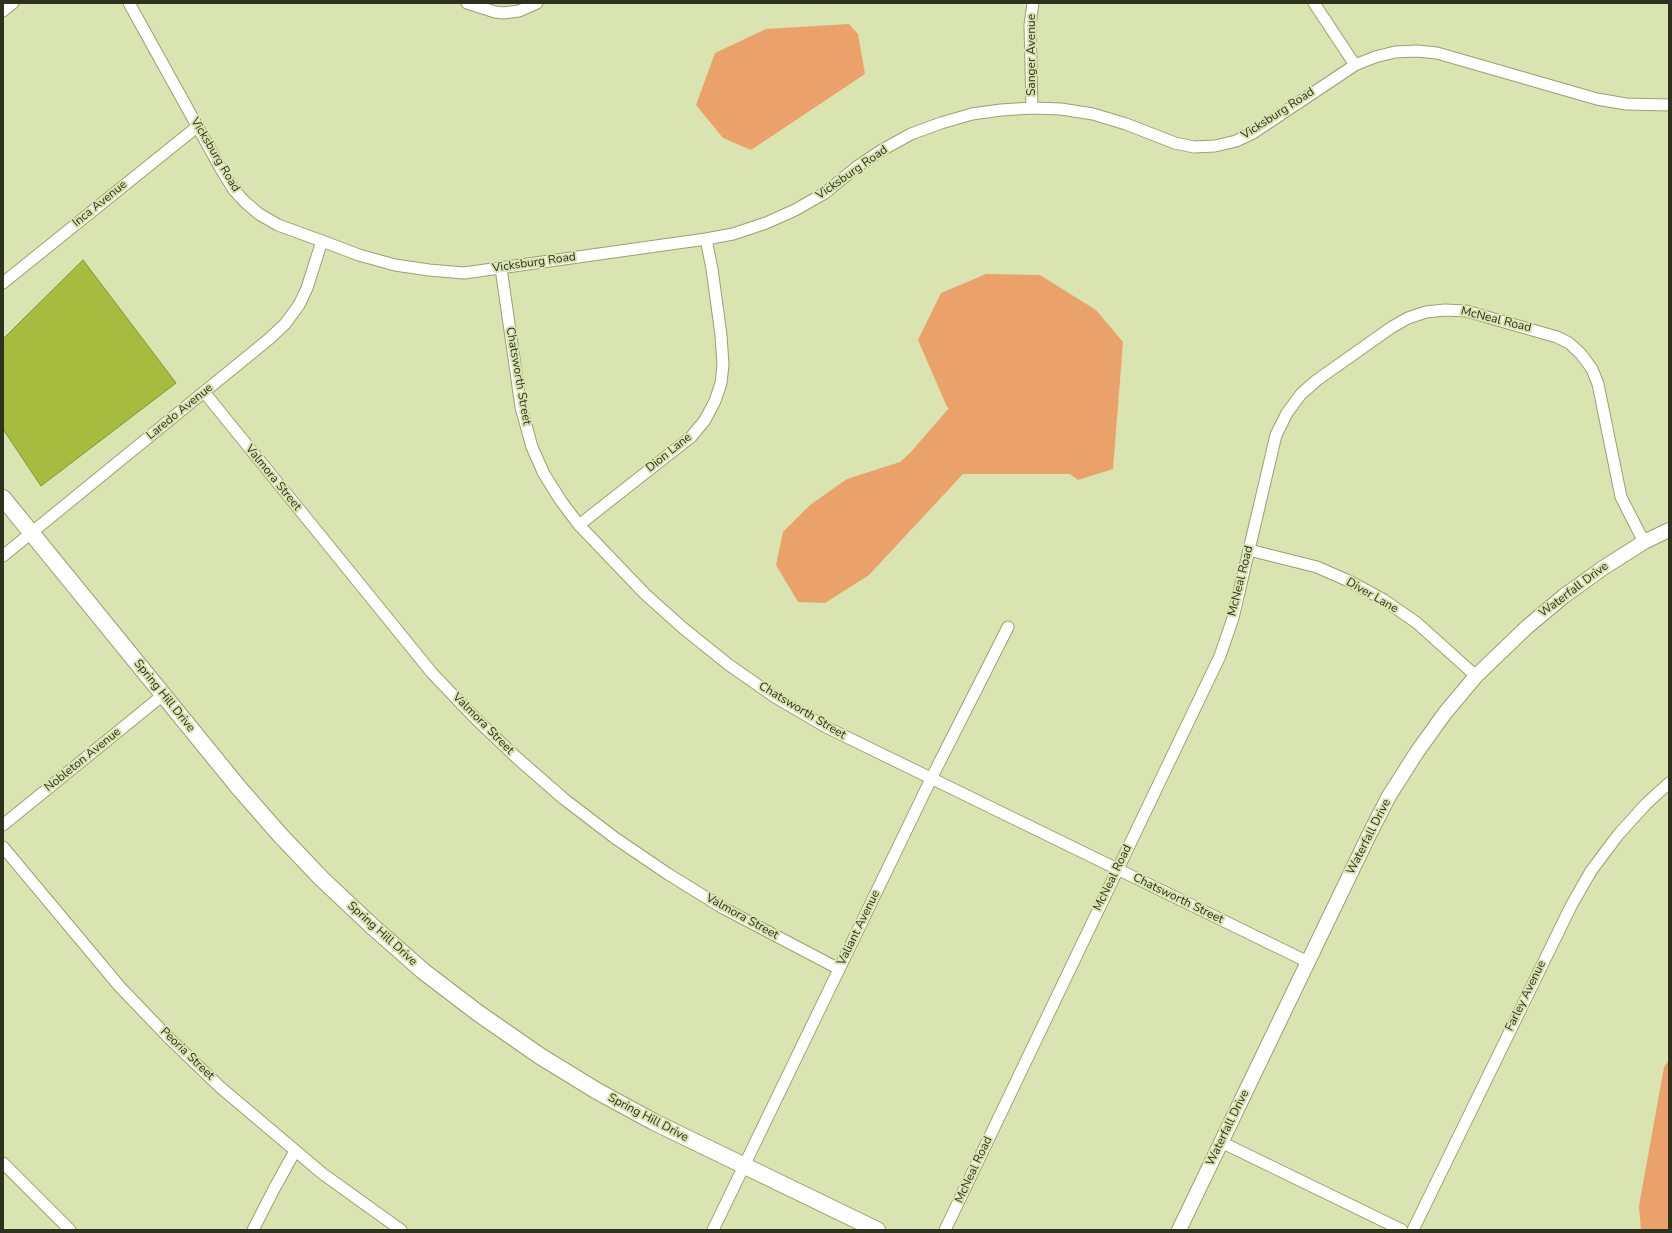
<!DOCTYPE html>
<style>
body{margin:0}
#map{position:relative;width:1672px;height:1233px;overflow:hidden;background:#d9e4b1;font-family:"Nunito Sans",sans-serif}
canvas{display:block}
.frame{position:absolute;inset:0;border:4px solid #2d311d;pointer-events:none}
</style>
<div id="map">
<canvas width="1672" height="1233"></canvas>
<div class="frame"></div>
</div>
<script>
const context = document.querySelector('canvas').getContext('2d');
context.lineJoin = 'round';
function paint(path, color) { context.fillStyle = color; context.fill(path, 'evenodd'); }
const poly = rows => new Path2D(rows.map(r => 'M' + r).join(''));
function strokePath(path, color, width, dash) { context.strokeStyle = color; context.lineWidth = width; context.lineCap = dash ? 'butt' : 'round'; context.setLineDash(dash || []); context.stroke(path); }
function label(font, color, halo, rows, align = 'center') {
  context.font = font + ' "Nunito Sans",sans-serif'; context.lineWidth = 4; context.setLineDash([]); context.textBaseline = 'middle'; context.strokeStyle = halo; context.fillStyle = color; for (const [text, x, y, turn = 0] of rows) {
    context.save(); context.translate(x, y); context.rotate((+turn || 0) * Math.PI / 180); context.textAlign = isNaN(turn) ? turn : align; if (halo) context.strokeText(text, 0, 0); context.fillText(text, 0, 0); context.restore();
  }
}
paint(poly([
 [849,24,858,34,865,74,751,150,723,138,696,105,715,53,766,29],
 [986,274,1040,275,1096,310,1123,342,1113,469,1078,480,1070,474,963,474,869,575,825,603,798,602,776,565,783,532,810,505,847,479,900,462,910,453,949,408,947,407,918,340,941,293],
 [1669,1060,1669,1230,1641,1230,1639,1206,1664,1067]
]), '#eba26a');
const water = poly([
 [83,260,176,383,41,486,3,429,3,339,83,260]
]);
paint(water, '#a7bb3e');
strokePath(water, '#829234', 1);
const minor = poly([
 [129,3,221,169,234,190,245,202,259,214,278,225,322,241,359,255,395,265,429,270,464,273,706,239,733,234,766,223,795,210,825,193,858,166,882,150,911,134,941,123,972,114,1001,110,1032,108,1061,109,1093,114,1126,124,1175,143,1194,147,1215,146,1236,141,1253,133,1355,65,1375,57,1395,52,1417,51,1437,53,1597,99,1626,104,1669,105],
 [467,3,495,12,503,13,519,11,537,3],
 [1314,3,1355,65],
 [3,11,13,3],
 [1032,108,1030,25,1033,3],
 [501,268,521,407,532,447,544,474,561,501,579,525,645,594,683,628,729,665,775,697,826,727,1308,962],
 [3,283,198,126],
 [204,392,432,673,473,716,517,758,564,799,615,838,668,874,723,908,839,969],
 [579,525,691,437,705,420,715,401,721,383,723,365,721,335,712,269,706,239],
 [1249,550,1317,567,1351,582,1384,600,1417,623,1476,676],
 [3,556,269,339,285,324,299,305,307,288,322,241],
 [3,825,163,695],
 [3,847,120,987,168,1037,220,1087,323,1174,401,1230],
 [1221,1142,1402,1230],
 [3,1163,70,1230],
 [253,1230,274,1189,295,1151],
 [713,1230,931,779,1008,627],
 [945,1230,1220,656,1233,618,1276,435,1287,413,1301,394,1317,380,1392,327,1408,318,1426,312,1445,310,1466,311,1557,337,1569,343,1581,354,1592,369,1598,384,1621,497,1644,542],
 [1413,1230,1571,906,1591,871,1618,835,1646,804,1669,783]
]);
const tertiary = poly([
 [1179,1230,1369,835,1389,796,1417,752,1445,713,1476,676,1527,627,1564,596,1603,568,1644,542,1669,530]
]);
const secondary = poly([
 [3,498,239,788,281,836,322,879,373,927,423,971,478,1013,540,1056,597,1091,654,1122,877,1230]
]);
strokePath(minor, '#98a271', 13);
strokePath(tertiary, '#98a271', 16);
strokePath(secondary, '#98a271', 18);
strokePath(minor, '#fff', 11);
strokePath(tertiary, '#fff', 14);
strokePath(secondary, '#fff', 16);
label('12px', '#2d311d', '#d9e4b1', [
 ["Sanger Avenue",1032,55,-90],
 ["Vicksburg Road",1278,114,-33],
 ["Vicksburg Road",215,155,59],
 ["Vicksburg Road",852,173,-35],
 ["Inca Avenue",100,204,-39],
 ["Vicksburg Road",534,263,-8],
 ["McNeal Road",1496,320,14],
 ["Chatsworth Street",518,376,80],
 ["Laredo Avenue",180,412,-39],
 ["Dion Lane",669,453,-39],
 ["Valmora Street",273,478,51],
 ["McNeal Road",1241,581,-76],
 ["Waterfall Drive",1574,590,-37],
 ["Diver Lane",1372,596,30],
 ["Spring Hill Drive",164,696,51],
 ["Chatsworth Street",802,711,31],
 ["Valmora Street",483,724,45],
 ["Nobleton Avenue",83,760,-39],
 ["Waterfall Drive",1369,837,-63],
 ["McNeal Road",1113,878,-64],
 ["Chatsworth Street",1178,899,26],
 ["Valmora Street",742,917,29],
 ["Valiant Avenue",859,928,-64],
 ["Spring Hill Drive",382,934,42],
 ["Farley Avenue",1526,996,-64],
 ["Peoria Street",187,1054,44],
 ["Spring Hill Drive",648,1118,28],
 ["Waterfall Drive",1228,1128,-64],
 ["McNeal Road",974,1170,-65]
]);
</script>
